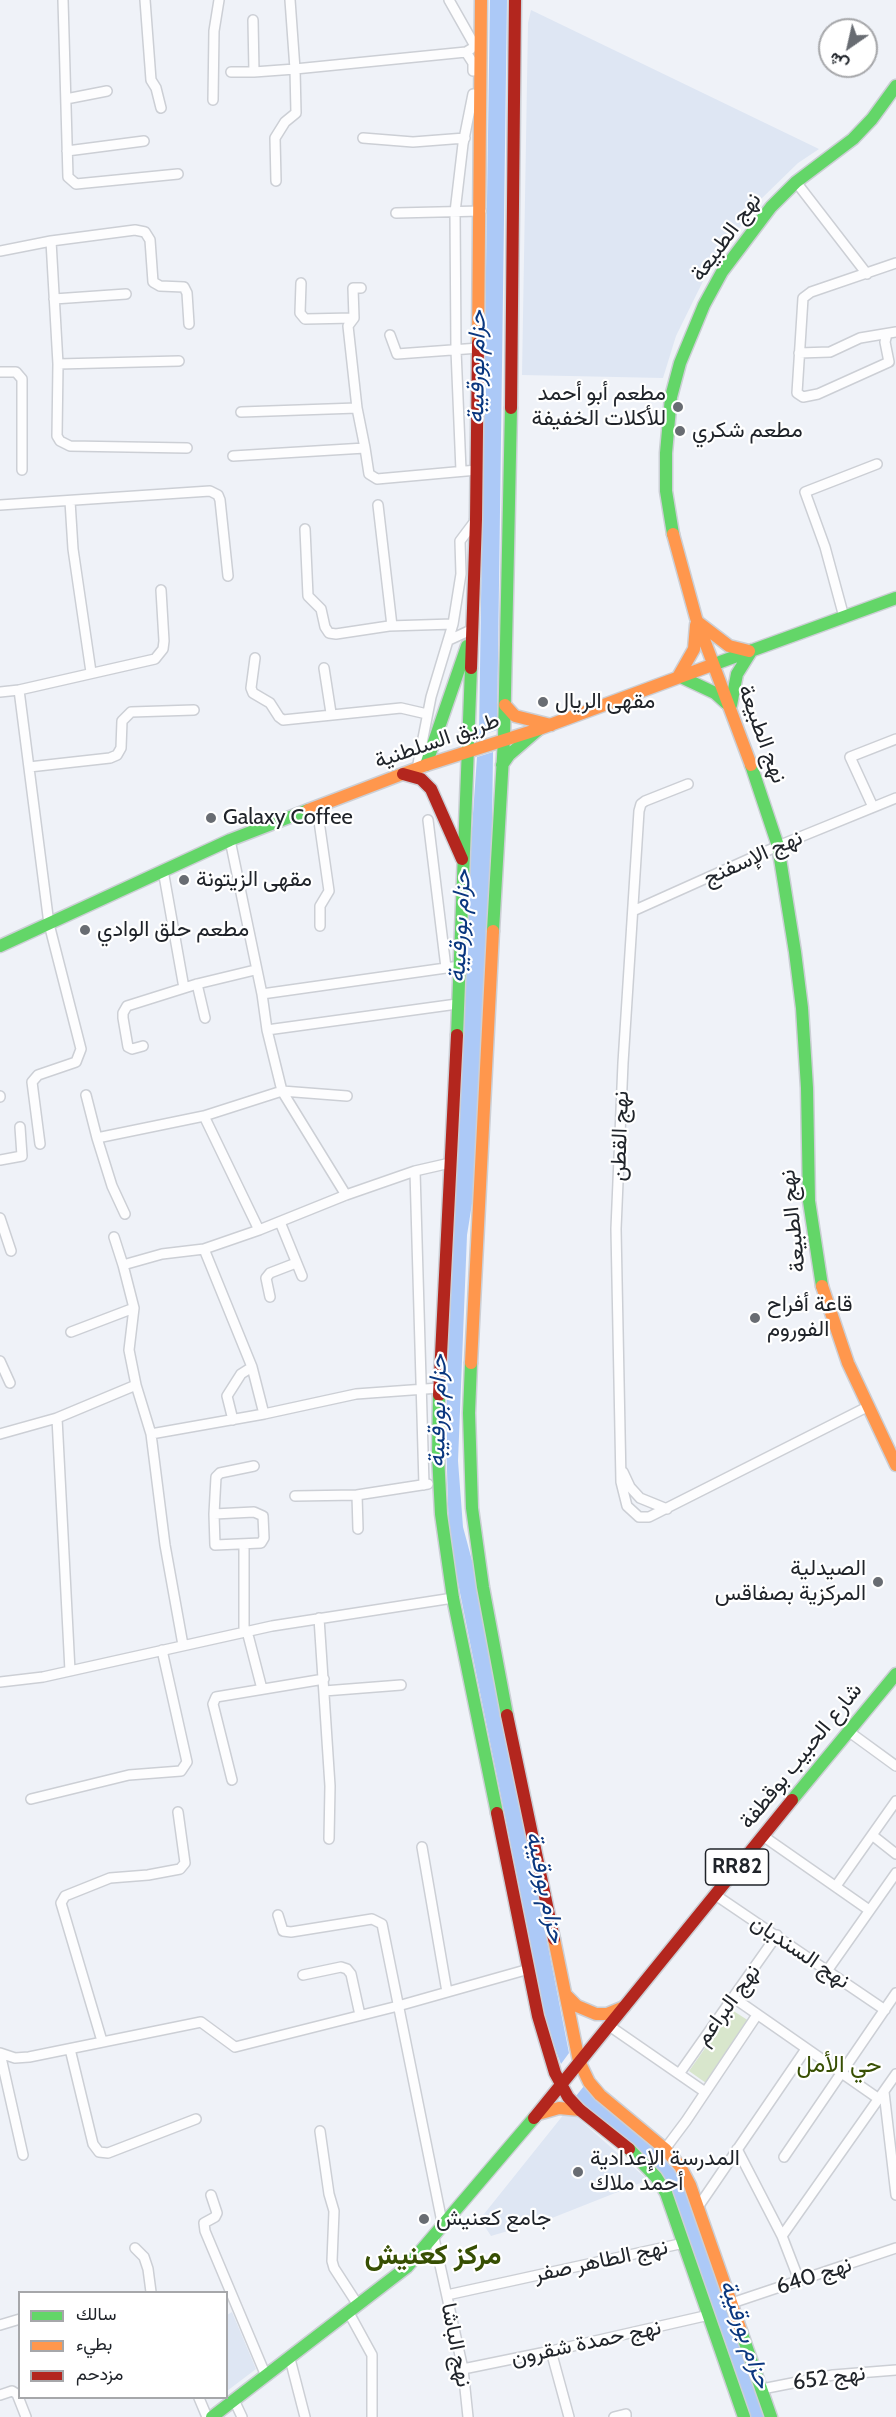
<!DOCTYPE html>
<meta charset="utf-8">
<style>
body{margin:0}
#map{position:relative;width:896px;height:2417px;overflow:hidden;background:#eff2f8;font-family:Cabin,Vazirmatn,sans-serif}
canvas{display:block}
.legend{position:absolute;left:18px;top:2291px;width:210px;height:108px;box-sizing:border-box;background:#fff;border:2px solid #a6a7aa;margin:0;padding:8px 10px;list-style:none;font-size:18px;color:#20242a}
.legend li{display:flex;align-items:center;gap:12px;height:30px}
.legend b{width:30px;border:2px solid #a6a7aa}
.north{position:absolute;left:818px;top:18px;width:60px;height:60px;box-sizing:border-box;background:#fff;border:2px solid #a6a7aa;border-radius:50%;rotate:214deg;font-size:16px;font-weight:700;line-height:24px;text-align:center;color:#20242a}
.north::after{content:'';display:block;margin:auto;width:21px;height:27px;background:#686c72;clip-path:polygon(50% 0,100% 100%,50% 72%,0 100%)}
</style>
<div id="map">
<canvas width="896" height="2417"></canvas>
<ul class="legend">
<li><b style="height:8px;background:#63d668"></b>سالك</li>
<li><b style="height:8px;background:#ff974d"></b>بطيء</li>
<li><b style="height:8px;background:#b3261e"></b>مزدحم</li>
</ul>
<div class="north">ش</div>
</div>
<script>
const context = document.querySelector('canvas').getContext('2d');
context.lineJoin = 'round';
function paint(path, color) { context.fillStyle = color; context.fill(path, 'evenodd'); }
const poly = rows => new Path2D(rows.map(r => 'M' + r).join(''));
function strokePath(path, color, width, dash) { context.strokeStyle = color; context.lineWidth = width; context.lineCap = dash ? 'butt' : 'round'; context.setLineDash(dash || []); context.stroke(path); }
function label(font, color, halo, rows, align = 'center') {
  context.font = font + ' Cabin,Vazirmatn,sans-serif'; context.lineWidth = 4.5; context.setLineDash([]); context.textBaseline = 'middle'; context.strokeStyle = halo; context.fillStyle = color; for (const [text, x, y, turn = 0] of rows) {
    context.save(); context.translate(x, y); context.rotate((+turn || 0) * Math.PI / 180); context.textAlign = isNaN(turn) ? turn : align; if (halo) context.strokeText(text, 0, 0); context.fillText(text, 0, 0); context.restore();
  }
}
paint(poly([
 [531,10,819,149,798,163,759,201,708,271,676,336,663,378,522,375,528,23],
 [571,2112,648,2180,552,2218,491,2236,480,2219,564,2114],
 [232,2312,256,2369,227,2391,227,2315]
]), '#dee6f3');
paint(poly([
 [732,2010,749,2021,706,2083,689,2071]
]), '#d8e6cc');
paint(poly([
 [490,0,507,0,497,730,479,736],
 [493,752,492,829,476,1179,467,1235,458,1461,463,1527,474,1568,569,2053,561,2064,548,2031,449,1538,446,1437,451,1241,472,828,477,757],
 [584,2086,633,2128,679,2175,765,2417,750,2417,677,2206,576,2096]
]), '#acc9f7');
const street = poly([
 [63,0,68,177,76,184,178,174],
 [145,0,151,80,156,88,161,108],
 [290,0,295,69,466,52,471,49],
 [449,0,475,46],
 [253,20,254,72,295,69,296,113,285,122,275,138,276,181],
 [466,52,473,63,473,71],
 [231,72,254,72],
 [66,99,107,91],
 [213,100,214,31,219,0],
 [363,138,413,142,465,138],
 [67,151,144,141],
 [796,182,867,274],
 [396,213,481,211],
 [51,241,58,364,57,436,60,441,70,446,187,448],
 [0,251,51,241,135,230,145,232,150,240,153,282,160,286,184,287,187,293,189,324],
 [301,283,300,313,305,319,354,318],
 [54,299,126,294],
 [887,334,885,342,889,362,818,394,803,397,797,393,803,298,811,292,896,263],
 [390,335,397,354,479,348],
 [799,353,830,352,860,338,896,332],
 [58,364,179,361],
 [0,372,16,372,22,379,22,470],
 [241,412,357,408],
 [365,448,369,474,377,479,477,470],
 [233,456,365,448,357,408,348,326,354,318,353,288,361,288],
 [461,471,456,350,455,212,463,144,473,94],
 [70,501,73,549,91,672],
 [0,505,210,491,218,495,220,500,228,576],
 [378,505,392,626],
 [305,529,308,596,321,609,325,627,329,633,336,634,389,626,453,624],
 [844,617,825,547,805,492,877,464],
 [449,640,473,629],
 [255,658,251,688,253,693,270,703,279,717,283,720,401,708,427,714],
 [324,668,331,713],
 [19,690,155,659,163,649,164,641,161,590],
 [0,692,19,690,49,924,81,1049,76,1062,38,1075,32,1082,40,1144],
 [29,767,110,758,117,755,121,748,122,721,131,712,194,710],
 [417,769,431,697,453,624,461,574,460,541,475,521],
 [688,784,645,801,641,804,639,811,623,1063,616,1229,621,1482,627,1506,639,1517,649,1517,657,1513,869,1406],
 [317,807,329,891,320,906,320,926],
 [873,807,850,757,896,739],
 [428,820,446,968],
 [230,840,262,994,267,1030,457,1004],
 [163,870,184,988],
 [633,911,778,846,896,798],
 [197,984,205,1018],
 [262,994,460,966],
 [143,1046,132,1049,128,1047,123,1018,123,1013,127,1006,197,984,255,970],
 [282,1091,346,1195],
 [282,1091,347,1096],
 [86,1095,97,1138,112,1186,125,1214],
 [0,1096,0,1097],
 [97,1138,204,1116],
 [0,1160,22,1156,20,1127],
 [415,1171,424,1485],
 [0,1218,11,1251],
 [280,1222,302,1276],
 [259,1230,204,1116,282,1091,267,1030],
 [114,1237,123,1265],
 [270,1297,266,1278,270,1273,296,1263],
 [71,1332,134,1308],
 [0,1361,10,1383],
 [136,1385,151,1434,165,1545,183,1645],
 [264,1414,356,1394,439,1388],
 [233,1420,227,1396,241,1374,252,1367],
 [0,1434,57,1418],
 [151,1434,264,1414,252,1367,204,1249],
 [623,1472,630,1487,640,1498,667,1509],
 [295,1496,357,1495],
 [214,1514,254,1512,263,1516,264,1538,261,1543,215,1545,214,1514,216,1477,220,1473,254,1466],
 [358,1529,357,1495,428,1484],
 [319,1618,330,1786,329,1839],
 [247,1631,262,1689],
 [244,1632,244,1545],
 [70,1671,57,1418,136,1385,129,1350,134,1308,123,1265,162,1254,204,1249,259,1230,346,1195,415,1171,450,1163],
 [0,1682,43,1677,272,1626,453,1598],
 [324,1691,401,1685],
 [848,1731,896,1766],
 [232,1780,213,1704,216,1697,324,1679],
 [31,1799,129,1775,181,1771,187,1762,162,1650],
 [872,1835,896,1854],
 [763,1836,869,1910],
 [422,1847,447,1992],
 [836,1886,896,1801],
 [714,1894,885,2010],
 [278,1915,283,1931,291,1932,372,1919,382,1924,443,2227],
 [827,1971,896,1873],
 [303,1975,341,1967,347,1969,351,1974,360,2015],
 [734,1998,879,2099],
 [608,2025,705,2092],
 [102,2041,61,1903,65,1896,110,1878,148,1875,180,1869,185,1863,178,1812],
 [70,2049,93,2144,99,2152,108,2153,196,2119],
 [0,2053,15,2058,29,2057,201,2022,235,2047,398,2006,529,1969],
 [0,2053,23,2155],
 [679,2074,777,1935],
 [884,2092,896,2195],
 [320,2131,329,2194,334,2211,332,2261,334,2268,358,2305],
 [665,2149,686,2121,757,2015],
 [737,2149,782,2236,896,2074],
 [784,2157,896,1993],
 [211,2195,217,2213,215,2217,204,2223,205,2231,266,2376],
 [698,2207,806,2049],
 [782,2236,799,2280],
 [434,2238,463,2369,468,2417],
 [135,2248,144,2257,148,2269,151,2292],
 [447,2295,684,2243],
 [732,2303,896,2248],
 [349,2313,372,2355,372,2417],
 [0,2325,20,2319],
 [551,2351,569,2417],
 [290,2359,305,2417],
 [463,2369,551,2351,709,2315],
 [762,2389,833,2375,896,2370],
 [0,2395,12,2391,17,2394,26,2417],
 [199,2398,207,2417],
 [234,2400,242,2417],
 [614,2417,626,2414,626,2417]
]);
const fast = poly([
 [673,534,666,491,666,453,671,397,680,363,704,305,722,272,771,207,796,182,853,139,872,119,896,86],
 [712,665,896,598],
 [681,677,715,693,726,703],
 [731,705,737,674,752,650],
 [426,765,467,646],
 [502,765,509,755,539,729],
 [751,765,778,846,795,952,802,1008,807,1088,809,1201,822,1286],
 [493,931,504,739,511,408],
 [0,946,230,840,308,810],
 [457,1035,471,668],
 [471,1363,469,1413,472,1508,483,1587,507,1715],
 [439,1395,438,1455,441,1514,453,1598,497,1813],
 [792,1800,896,1674],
 [629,2149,656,2177,666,2193,744,2417],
 [741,2331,771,2417],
 [212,2417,407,2267,534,2118]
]);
const slow = poly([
 [478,343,481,0],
 [673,534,696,618,751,765],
 [699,623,729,646,749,651],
 [678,677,694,649,696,625],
 [505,705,515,716,551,725],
 [308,810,426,765,539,729,712,665],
 [822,1286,848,1363,896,1465],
 [471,1363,493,931],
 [554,1939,579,2061,589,2082,600,2095,665,2149,680,2166,690,2185,741,2331],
 [567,1996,577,2006,596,2014,607,2014,624,2007],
 [538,2114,559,2108,580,2110]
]);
const jam = poly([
 [511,408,515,0],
 [471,668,476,519,478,343],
 [403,774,421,779,431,789,462,859],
 [439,1395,457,1035],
 [507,1715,554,1939],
 [497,1813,538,2016,555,2073,568,2097,580,2110,629,2149],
 [534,2118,792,1800]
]);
strokePath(street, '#cccfd5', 12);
strokePath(fast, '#cccfd5', 15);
strokePath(slow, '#cccfd5', 15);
strokePath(jam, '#cccfd5', 15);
strokePath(street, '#fdfdfe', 9);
strokePath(fast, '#63d668', 12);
strokePath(slow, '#ff974d', 12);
strokePath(jam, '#b3261e', 12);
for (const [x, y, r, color] of [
 [678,407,6,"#686c72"],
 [680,431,6,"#686c72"],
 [543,702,6,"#686c72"],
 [211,818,6,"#686c72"],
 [184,880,6,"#686c72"],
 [85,930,6,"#686c72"],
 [755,1318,6,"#686c72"],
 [878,1582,6,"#686c72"],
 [578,2172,6,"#686c72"],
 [424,2219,6,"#686c72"]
]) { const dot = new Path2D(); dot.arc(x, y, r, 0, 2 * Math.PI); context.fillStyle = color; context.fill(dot); strokePath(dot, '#fff', 2); }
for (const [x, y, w] of [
 [737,1867,63]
]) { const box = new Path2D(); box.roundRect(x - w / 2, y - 18, w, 36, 4.5); context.fillStyle = '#fff'; context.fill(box); strokePath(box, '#20242a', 1.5); }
label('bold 21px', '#20242a', null, [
 ["RR82",737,1867]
]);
label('22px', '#20242a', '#fff', [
 ["نهج الطبيعة",726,237,-54],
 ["نهج الطبيعة",762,734,70],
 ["طريق السلطنية",437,741,-19],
 ["نهج الإسفنج",753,858,-24],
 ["نهج القطن",620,1136,-88],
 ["نهج الطبيعة",793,1221,-96],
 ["شارع الحبيب بوقطفة",801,1756,-51],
 ["نهج السنديان",800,1952,34],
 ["نهج البراعم",728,2005,-54],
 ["نهج الطاهر صفر",601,2261,-12],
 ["نهج 640",814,2276,-18],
 ["نهج حمدة شقرون",586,2343,-12],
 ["نهج الباشا",456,2345,79],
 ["نهج 652",829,2378,-8]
]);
label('22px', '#20242a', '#fff', [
 ["مطعم أبو أحمد",666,394,"right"],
 ["للأكلات الخفيفة",666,419,"right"],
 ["مطعم شكري",692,431],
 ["مقهى الريال",555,702],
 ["Galaxy Coffee",223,818],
 ["مقهى الزيتونة",196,880],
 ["مطعم حلق الوادي",97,930],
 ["قاعة أفراح",767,1305],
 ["الفوروم",767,1330],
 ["الصيدلية",866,1569,"right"],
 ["المركزية بصفاقس",866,1594,"right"],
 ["المدرسة الإعدادية",590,2159],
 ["أحمد ملاك",590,2184],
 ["جامع كعنيش",436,2219]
], 'left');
label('italic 24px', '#0a377f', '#fff', [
 ["حزام بورقيبة",477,367,-89],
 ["حزام بورقيبة",460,926,-87],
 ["حزام بورقيبة",438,1411,-89],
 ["حزام بورقيبة",545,1887,78],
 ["حزام بورقيبة",745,2334,71]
]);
label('24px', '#374f03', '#fff', [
 ["حي الأمل",839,2065]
]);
label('bold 28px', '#374f03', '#fff', [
 ["مركز كعنيش",433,2256]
]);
</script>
